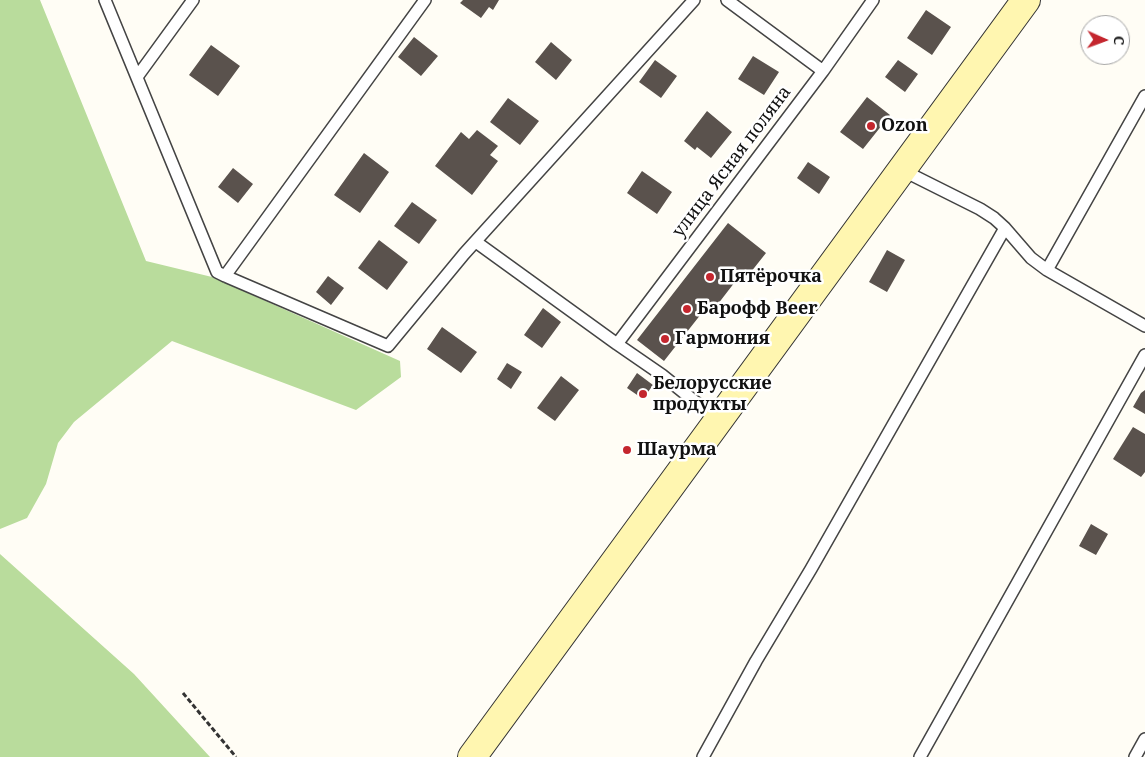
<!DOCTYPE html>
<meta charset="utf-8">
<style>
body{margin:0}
#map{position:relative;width:1145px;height:757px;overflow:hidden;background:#fffdf5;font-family:"Noto Serif",serif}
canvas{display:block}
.north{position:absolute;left:1080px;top:15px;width:50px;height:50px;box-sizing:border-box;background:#fff;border:1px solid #a0a0a0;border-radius:50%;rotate:92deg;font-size:14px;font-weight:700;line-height:20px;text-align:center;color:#111}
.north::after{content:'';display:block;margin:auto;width:18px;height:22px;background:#c4262e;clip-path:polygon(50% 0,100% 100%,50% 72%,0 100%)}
</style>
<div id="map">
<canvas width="1145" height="757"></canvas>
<div class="north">С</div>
</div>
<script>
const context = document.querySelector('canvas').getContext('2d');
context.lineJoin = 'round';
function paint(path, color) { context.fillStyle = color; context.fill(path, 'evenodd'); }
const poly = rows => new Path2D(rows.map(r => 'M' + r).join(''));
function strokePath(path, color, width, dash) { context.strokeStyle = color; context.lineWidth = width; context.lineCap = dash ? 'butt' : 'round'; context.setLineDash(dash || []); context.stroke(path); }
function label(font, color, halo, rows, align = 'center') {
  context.font = font + ' "Noto Serif",serif'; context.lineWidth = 5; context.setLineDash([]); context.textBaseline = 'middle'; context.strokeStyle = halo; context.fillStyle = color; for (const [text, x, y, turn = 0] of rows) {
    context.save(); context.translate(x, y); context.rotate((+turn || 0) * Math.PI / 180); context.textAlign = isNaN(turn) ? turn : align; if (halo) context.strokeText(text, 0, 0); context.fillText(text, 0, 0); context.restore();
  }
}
paint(poly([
 [0,0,40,0,146,261,212,277,400,361,401,377,356,410,172,341,74,422,58,443,46,484,27,518,0,529],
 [0,554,134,674,210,757,0,757]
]), '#b9dc9c');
paint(poly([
 [463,0,499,0,493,10,489,7,481,18,460,3],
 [926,10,951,27,932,55,907,38],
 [414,37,438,56,421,76,398,57],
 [551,42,572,60,556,80,535,62],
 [211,45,240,66,218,96,189,75],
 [753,56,779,72,764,95,738,79],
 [655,60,677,76,661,98,639,82],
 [898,60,918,74,905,92,885,77],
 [867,97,890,115,863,149,840,132],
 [508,98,539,121,520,145,490,122],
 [707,111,732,132,711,158,697,147,695,150,684,141],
 [477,130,498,146,490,155,498,161,472,195,435,166,461,132,469,139],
 [364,153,389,172,360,213,334,195],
 [808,162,830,177,819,194,797,178],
 [233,168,253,184,238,203,218,187],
 [642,171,672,192,657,214,627,193],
 [412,202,437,220,419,244,394,226],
 [728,223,766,253,743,282,738,278,711,313,705,309,664,361,637,340],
 [379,240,408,262,387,290,358,268],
 [887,250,905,260,887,292,869,282],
 [328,276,344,288,331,305,316,292],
 [543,308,561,322,542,348,524,335],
 [442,327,477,352,461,373,427,349],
 [507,363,522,372,511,389,497,379],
 [637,373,653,385,643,399,627,388],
 [561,376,579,390,555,421,537,408],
 [1145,390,1145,414,1133,407,1141,393],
 [1133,427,1145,434,1145,472,1141,477,1113,459],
 [1091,524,1108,534,1096,555,1079,546]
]), '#5a524d');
const service = poly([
 [105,0,217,272,225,276,388,346,464,254,694,0],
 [727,0,823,71],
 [137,77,193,0],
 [902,170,980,209,994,218,1005,228,1031,258,1047,270,1145,326],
 [476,242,617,344,662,375,718,420],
 [1047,270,1145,96],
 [225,276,425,0],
 [617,344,823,71,873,0],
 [703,757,756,661,811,569,1005,228],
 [920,757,1145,355],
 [1135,757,1145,739]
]);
const secondary = poly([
 [472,757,1026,0]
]);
strokePath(service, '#444', 14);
strokePath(secondary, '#333', 30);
strokePath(poly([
 [183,693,236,757]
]), '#333', 3, [5, 2.5]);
strokePath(service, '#fff', 11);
strokePath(secondary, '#fff6b0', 28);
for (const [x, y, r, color] of [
 [871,126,5,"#c4262e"],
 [710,277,5,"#c4262e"],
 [687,309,5,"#c4262e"],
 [665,339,5,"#c4262e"],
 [643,394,5,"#c4262e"],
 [627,450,5,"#c4262e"]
]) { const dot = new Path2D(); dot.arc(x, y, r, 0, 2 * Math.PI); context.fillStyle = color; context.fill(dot); strokePath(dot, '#fff', 2); }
label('bold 18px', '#111', '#fff', [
 ["Ozon",881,126],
 ["Пятёрочка",720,277],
 ["Барофф Beer",697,309],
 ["Гармония",675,339],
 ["Белорусские",653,384],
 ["продукты",653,405],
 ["Шаурма",637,450]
], 'left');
label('18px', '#111', '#fff', [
 ["улица Ясная поляна",732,162,-53]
]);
</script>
